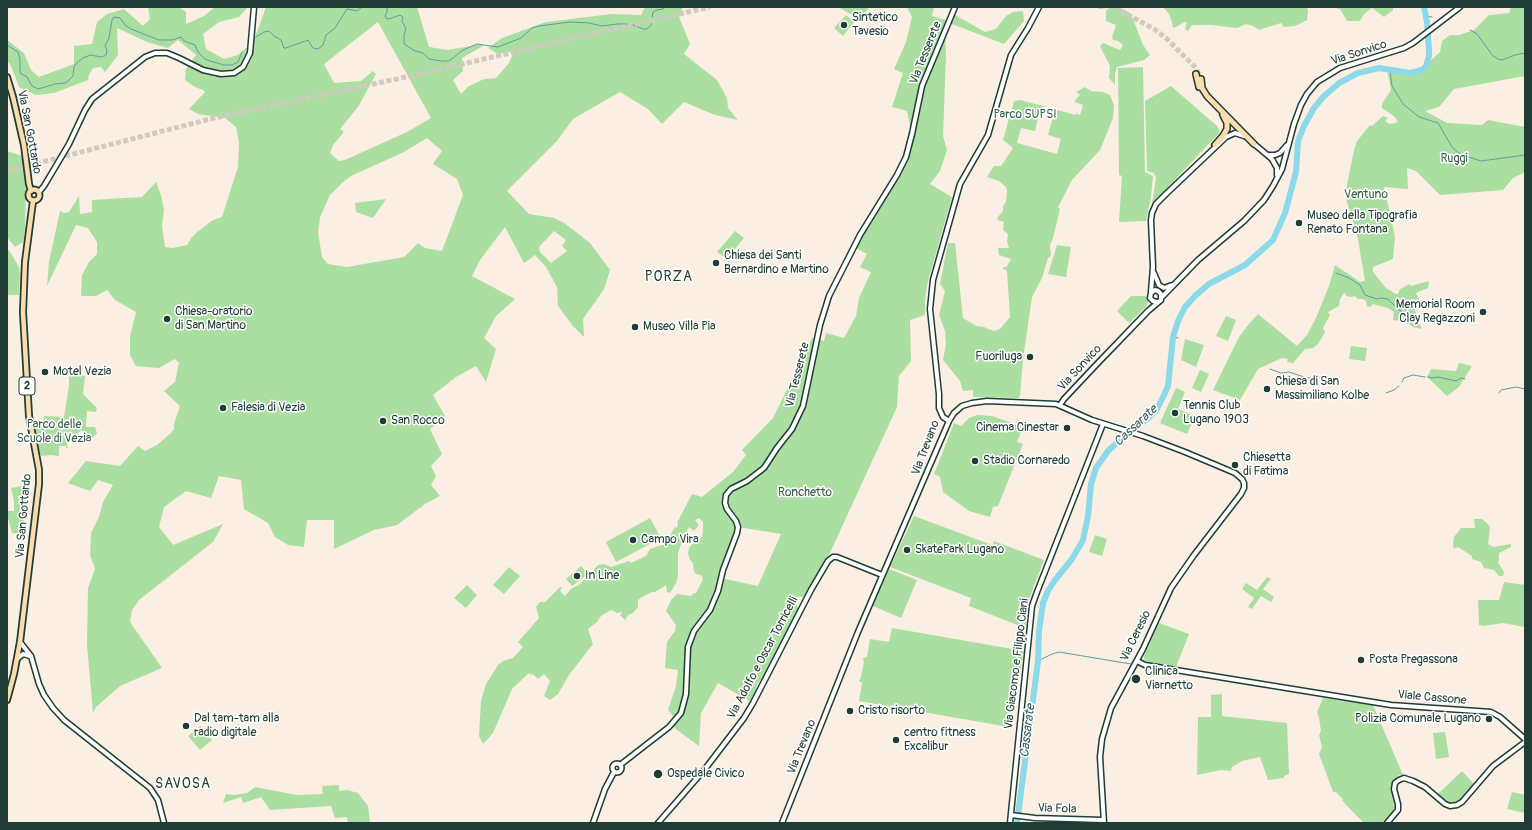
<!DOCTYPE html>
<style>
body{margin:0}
#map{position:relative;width:1532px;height:830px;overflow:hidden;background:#fbeee3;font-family:Pangolin,sans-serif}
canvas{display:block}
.frame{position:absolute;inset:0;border:8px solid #1f3d34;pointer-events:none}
</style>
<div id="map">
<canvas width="1532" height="830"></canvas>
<div class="frame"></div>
</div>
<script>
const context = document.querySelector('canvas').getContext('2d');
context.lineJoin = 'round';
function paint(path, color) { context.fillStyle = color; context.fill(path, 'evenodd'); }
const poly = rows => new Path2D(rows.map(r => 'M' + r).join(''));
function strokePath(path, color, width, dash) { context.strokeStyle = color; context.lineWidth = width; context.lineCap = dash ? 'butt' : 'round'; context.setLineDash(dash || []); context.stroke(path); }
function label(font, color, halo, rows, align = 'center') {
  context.font = font + ' Pangolin,sans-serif'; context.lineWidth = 3; context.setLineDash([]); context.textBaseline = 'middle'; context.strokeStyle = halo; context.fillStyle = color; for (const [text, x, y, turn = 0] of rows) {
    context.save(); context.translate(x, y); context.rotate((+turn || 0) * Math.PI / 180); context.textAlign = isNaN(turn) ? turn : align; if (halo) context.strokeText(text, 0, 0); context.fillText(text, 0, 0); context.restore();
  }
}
paint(poly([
 [148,7,179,7,186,12,186,24,204,16,215,7,248,7,239,17,219,22,203,34,206,49,224,59,238,55,251,44,257,32,266,7,417,7,429,47,448,50,482,44,483,46,462,58,463,71,453,80,461,94,469,86,484,79,496,78,509,63,514,51,498,54,488,48,502,38,546,22,612,14,641,15,645,7,683,7,679,17,690,44,684,54,717,80,727,98,728,108,738,120,715,115,684,102,662,124,648,109,620,92,573,119,557,141,507,191,529,214,554,218,564,223,572,229,590,243,610,270,604,289,583,319,584,337,573,326,558,306,557,287,546,267,535,255,524,263,505,227,480,260,472,276,515,299,496,316,484,338,496,349,486,382,476,366,456,377,433,395,445,416,430,429,442,454,431,466,436,476,431,485,440,496,425,504,397,525,374,530,334,549,334,520,307,520,304,547,288,545,275,537,268,523,244,509,241,480,219,476,211,498,186,491,164,507,159,527,173,545,223,524,213,542,139,600,132,610,130,622,162,668,120,686,96,707,93,713,87,644,88,588,95,569,90,555,91,533,99,517,103,502,113,485,98,480,90,491,68,483,86,461,120,466,138,446,145,451,157,445,171,433,174,429,174,424,180,406,164,391,175,382,179,363,175,359,159,368,136,366,130,355,130,337,136,312,115,300,107,290,96,296,81,296,82,275,89,262,97,254,97,242,88,228,76,225,47,286,49,262,60,211,64,213,69,212,79,196,80,214,92,212,92,200,142,197,156,182,161,195,164,210,162,226,165,247,172,248,187,245,192,237,197,232,213,220,222,217,238,167,239,143,236,127,225,118,198,114,189,109,205,92,203,90,195,87,185,80,186,69,196,55,178,40,168,48,147,42,117,28,118,55,105,72,101,67,93,68,89,75,88,80,54,93,36,95,19,87,11,66,7,60,7,40,24,53,31,70,39,77,74,64,74,46,92,44,97,22,107,14,124,9,143,26,150,19],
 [378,22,431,118,407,132,345,160,339,161,330,153,333,145,344,132,340,129,358,107,376,74,373,71,361,81,334,83,324,64],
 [427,138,442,151,433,164,457,179,463,195,442,251,425,248,418,243,404,257,347,267,328,264,322,257,318,232,320,217,330,195,342,183,351,176,404,152],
 [554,231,566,240,562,246,567,251,551,263,540,252,539,247],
 [838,7,869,7,861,20],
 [907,7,934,7,932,16,952,22,955,15,985,32,996,29,1006,16,1013,12,1023,11,1024,21,1004,44,952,24,948,25,945,32,946,54,943,136,947,150,940,171,930,184,952,197,927,285,925,301,925,315,910,320,911,361,899,376,897,407,829,555,804,597,797,597,795,602,799,609,766,674,757,684,755,695,751,702,718,683,701,713,699,746,673,727,676,720,668,710,676,686,678,670,665,668,667,642,675,631,676,625,666,611,671,600,677,594,691,596,694,593,696,593,703,579,701,575,696,574,694,571,693,563,690,560,688,553,689,548,696,540,702,537,703,531,703,522,699,518,695,520,699,525,694,531,689,527,684,536,678,553,678,576,676,583,670,593,667,592,666,585,655,592,652,592,642,597,638,600,638,607,633,613,628,615,625,620,620,615,622,613,621,612,617,613,611,610,601,616,597,622,588,629,593,644,569,675,558,694,550,700,544,696,550,681,544,674,538,679,533,674,531,675,529,673,512,689,493,733,483,744,479,736,481,701,486,684,498,665,503,661,513,658,523,647,518,642,539,618,536,607,540,602,545,602,560,587,562,587,560,591,565,596,572,588,579,585,598,565,604,564,611,567,629,561,631,563,646,556,650,549,665,544,675,527,677,528,678,524,677,523,692,494,702,497,733,472,746,455,742,450,773,418,812,338,824,341,826,333,844,338,856,316,859,298,871,272,860,267,867,254,854,247,906,157,912,135,907,111,892,107,903,73,894,69,906,42,912,17],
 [738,527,781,534,758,586,721,578],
 [1097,7,1119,7,1128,12,1133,19,1143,45,1150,55,1144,60,1117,67,1115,74,1115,85,1109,78,1110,66,1100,46,1103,43,1120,50,1123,45,1118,41,1113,40,1112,37,1116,25,1106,21,1106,11,1109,8,1099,9],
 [1163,7,1307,7,1308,12,1307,20,1295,26,1284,27,1281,23,1259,30,1253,26,1246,24,1237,28,1211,25,1192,25,1188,31,1185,29,1187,22,1184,22,1178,26,1173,28,1172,22,1169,14],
 [1330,7,1393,7,1393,10,1384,17,1372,8,1364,14,1360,21,1347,21,1340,9],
 [1511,7,1525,7,1525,76,1454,89,1439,107,1425,111,1447,123,1482,125,1488,120,1525,127,1525,172,1513,178,1503,190,1440,195,1416,171,1407,168,1408,189,1384,187,1395,237,1393,259,1373,267,1373,272,1386,288,1396,294,1398,294,1400,289,1410,284,1411,286,1429,281,1428,288,1416,293,1418,298,1423,303,1417,306,1415,309,1418,321,1422,329,1413,327,1409,324,1407,324,1405,323,1407,320,1404,320,1402,321,1393,320,1394,312,1388,308,1373,304,1370,307,1367,306,1366,301,1363,299,1358,299,1355,296,1350,297,1345,295,1346,293,1344,293,1340,299,1339,306,1328,312,1330,315,1323,328,1325,332,1318,344,1313,348,1305,349,1293,363,1287,362,1288,359,1282,358,1258,369,1240,400,1213,390,1239,337,1248,325,1258,314,1297,346,1307,335,1316,318,1329,286,1335,265,1360,282,1365,281,1358,239,1345,195,1354,150,1357,141,1370,125,1372,126,1383,116,1388,118,1385,121,1390,124,1398,122,1395,117,1382,108,1382,104,1391,90,1387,70,1413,70,1426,65,1440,52,1442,41,1450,35,1459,35,1474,30,1489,15,1509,13],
 [846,15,854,22,843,36,834,28],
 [1143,67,1145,172,1153,176,1151,197,1146,221,1119,222,1122,176,1119,175,1118,68],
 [1171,86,1217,126,1220,132,1152,204,1156,178,1154,173,1147,171,1145,101],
 [1085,87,1091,91,1103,92,1110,95,1114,105,1113,118,1100,150,1072,180,1058,207,1060,209,1053,238,1050,245,1051,256,1048,258,1042,278,1032,297,1023,359,1020,396,1018,398,973,397,973,390,963,391,960,381,943,360,946,344,945,331,939,315,945,291,940,284,948,243,955,243,963,318,976,326,984,327,988,329,994,331,1000,329,1010,317,1007,271,1002,268,1007,266,1011,259,999,255,998,248,1009,248,1007,241,1008,234,1003,230,1004,222,998,220,997,218,1003,211,1003,206,1006,202,1007,191,1006,187,999,181,987,177,994,166,1001,166,1013,148,1003,140,1014,101,1020,100,1047,107,1043,107,1043,109,1046,111,1040,110,1035,131,1021,128,1017,143,1057,154,1061,139,1048,135,1054,113,1048,112,1052,112,1053,110,1049,108,1076,115,1077,110,1077,114,1080,115,1083,105,1075,102,1075,100,1080,95,1076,92],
 [7,151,22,156,24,170,26,190,25,231,23,242,15,247,7,237],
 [386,199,373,218,356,212,355,203],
 [735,231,744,238,727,259,717,252],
 [1057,245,1071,247,1066,277,1048,274],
 [9,250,19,267,20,275,19,295,7,295,7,251],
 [1131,296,1145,296,1147,297,1148,302,1146,307,1129,323,1117,311],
 [1226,316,1236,320,1228,341,1216,336],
 [1185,339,1204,345,1196,367,1181,360],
 [1351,346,1367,348,1365,361,1349,359],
 [1459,363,1472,366,1459,387,1447,396,1427,377,1431,369,1456,371],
 [1200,370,1209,374,1201,392,1192,388],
 [69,375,85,376,83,394,97,408,96,412,87,411,86,427,95,427,97,433,91,440,81,430,67,444,68,448,66,448,66,446,59,446,59,456,51,455,42,456,40,454,35,437,34,422,43,421,44,416,64,417,69,386],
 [1176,388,1185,392,1178,409,1195,416,1187,434,1160,423],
 [977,415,992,416,1023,427,1017,442,1023,444,998,506,993,507,990,517,969,511,943,492,940,477,934,474,954,423,961,426,969,418],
 [27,485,28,486,22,490,26,502,23,534,12,533,7,514,7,511,14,511,14,501,11,488],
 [914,516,992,545,994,541,1044,560,1029,599,1025,628,969,606,971,598,890,567],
 [650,518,661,538,616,562,606,542],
 [1474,519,1482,519,1488,524,1490,528,1488,544,1493,547,1511,544,1511,547,1499,553,1499,560,1498,563,1504,572,1503,576,1499,576,1494,570,1484,568,1481,562,1472,559,1472,556,1458,547,1454,549,1453,544,1454,537,1461,528,1475,528],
 [1095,535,1107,539,1102,556,1089,552],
 [581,566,588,574,572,586,566,579],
 [509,567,520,576,504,594,493,585],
 [889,569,917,580,901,618,873,606],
 [1267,577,1271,579,1263,589,1274,597,1271,602,1261,596,1252,609,1248,607,1254,598,1242,589,1246,583,1257,590],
 [1504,582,1525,585,1525,627,1503,623,1484,626,1479,625,1478,600,1499,600],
 [467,585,477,595,466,608,454,598],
 [1159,623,1189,634,1176,667,1149,663,1144,659,1144,656],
 [892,628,1024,651,1009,727,859,701,862,683,859,681,861,677,864,662,863,658,867,657,870,639,889,642],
 [1222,694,1222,716,1287,723,1289,774,1284,776,1284,778,1268,780,1260,757,1242,761,1232,767,1231,771,1221,770,1197,775,1198,717,1211,717,1211,695],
 [1323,698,1373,705,1403,775,1399,775,1391,785,1395,806,1392,814,1384,823,1364,823,1346,805,1342,800,1343,799,1336,792,1333,792,1319,754,1322,747,1319,735,1321,731,1319,718,1317,712],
 [200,726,212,740,200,750,188,736],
 [1445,732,1449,757,1436,759,1433,733],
 [1462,771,1474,784,1459,801,1448,803,1438,794],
 [339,785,339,791,347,790,358,793,368,806,370,823,348,823,347,817,335,818,331,806,270,810,261,797,243,803,241,797,223,803,226,794,234,795,247,793,255,787,297,795,323,794,322,786],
 [1512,792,1525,795,1525,813,1507,809]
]), '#abdfa1');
strokePath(poly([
 [387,7,387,12,385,16,386,18,389,19,400,15,403,17,402,21,406,29,404,35,404,44,415,51,423,53,429,59,441,61,449,61,463,50,477,44,498,47,521,38,532,28,539,26,570,22,589,23,602,26,617,24,631,24,643,29,647,29,651,25,653,12,657,10,663,9,665,7],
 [1426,16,1432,17],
 [1470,30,1477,34,1493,56,1498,59,1502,60,1515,55,1525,53],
 [256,37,264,32,269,31,274,36,281,40,284,48,286,48,308,40,313,48,318,49,323,45,326,35,335,28,347,9,357,11,362,7],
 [7,45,18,52,20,60,20,73,27,77,32,86,38,89,55,84,65,83,68,81,73,76,74,67,77,63,83,58,90,55,102,57,106,55,107,50,105,46,109,38,112,20,114,17,120,18,126,26,131,29,159,40,172,40,181,37,184,41,195,45,198,52,205,59,210,61,224,65,232,65,238,62,242,52],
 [1390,70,1392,86,1403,104,1419,117,1438,123,1452,147,1460,154,1481,161,1525,155],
 [1336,273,1349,278,1360,285,1365,295,1377,299,1381,298,1388,299,1399,310,1401,310,1402,315,1407,316],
 [1173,337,1178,338],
 [1270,369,1281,373,1289,372,1307,378,1319,377],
 [1428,377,1432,378,1438,377,1456,381,1461,378,1465,379],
 [1402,382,1404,378,1413,375,1425,377],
 [1386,393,1394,390,1399,386],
 [1499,393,1501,390,1516,387,1525,389],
 [1038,661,1052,654,1059,652,1131,664]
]), '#609ba1', 1);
strokePath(poly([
 [1017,823,1038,661,1039,631,1043,603,1048,591,1055,580,1072,559,1083,540,1088,516,1091,484,1096,468,1108,451,1123,437,1147,419,1156,411,1164,395,1168,386,1173,337,1178,321,1185,307,1195,296,1209,284,1245,265,1273,240,1285,213,1296,172,1298,141,1304,126,1314,108,1323,97,1339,83,1358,73,1379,68,1410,73,1422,70,1426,66,1429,56,1429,50,1427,22,1424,7]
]), '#8bd9e9', 6);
strokePath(poly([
 [1114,7,1154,29,1166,38,1196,68,1201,79],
 [7,171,210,119,406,77,710,7]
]), '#cfcbc0', 5, [5, 2.5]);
const secondary = poly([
 [1253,143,1272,159,1277,168,1277,175],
 [1269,155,1275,155,1280,153,1287,145],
 [39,192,44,186,69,144,85,110,92,99,145,57,155,53,167,53,179,58,203,70,221,74,234,73,243,67,250,53,254,7],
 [1154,273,1159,285,1164,288,1172,285],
 [1151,292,1153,267,1151,220,1152,213,1156,204,1167,193,1226,137,1235,133,1244,136],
 [1162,297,1198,260,1244,221,1264,200,1273,186,1282,169,1294,124,1301,105,1307,94,1317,82,1340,68,1404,48,1413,43,1460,7],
 [1060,405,1064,399,1096,365,1148,311,1161,300,1161,294,1158,291,1155,290,1151,293,1150,298,1153,301,1157,302],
 [949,421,943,417,939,408,939,394,930,309,933,280,960,184,988,135,1011,55,1028,28,1039,7],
 [20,642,31,656,39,684,44,695,53,708,64,720,150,788,158,800,164,823],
 [17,659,23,654,30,656],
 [1137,661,1145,665,1391,705,1491,712,1500,717,1525,739],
 '612.5 768a4.5 4.5 0 1 1 9 0a4.5 4.5 0 1 1-9 0Z',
 [620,765,669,727,681,713,686,694,688,647,694,631,710,610,718,591,723,570,737,533,738,527,736,521,727,509,725,503,726,495,731,489,747,481,764,468,777,448,792,429,803,406,820,325,829,296,860,235,897,175,906,157,912,134,922,86,955,7],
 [1011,815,1035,818,1103,820],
 [593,823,605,789,614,772],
 [658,823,705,769,744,718,753,703,811,590,828,561,833,557,837,557,882,575],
 [782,823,858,632,949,421,954,413,962,406,972,403,987,401,1056,404,1092,420,1143,436,1185,452,1235,473,1242,479,1244,483,1244,488,1241,494,1194,555,1171,588,1143,649,1111,708,1102,739,1100,757,1104,823],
 [1010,823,1032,606,1037,592,1103,424],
 [1387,823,1398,810,1398,804,1394,789,1395,783,1399,780,1404,778,1413,781,1425,787,1445,804,1450,806,1457,805,1462,802,1493,766,1525,742]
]);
const primary = poly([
 [7,77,13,97,24,145,29,184,31,191],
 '28.5 195a5.5 5.5 0 1 1 11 0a5.5 5.5 0 1 1-11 0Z',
 [7,700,14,674,20,642,39,484,39,470,29,416,23,312,25,262,33,201]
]);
const highway = poly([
 [1196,74,1199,87],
 [1201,79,1202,88,1207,96,1254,144],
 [1215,145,1223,136,1227,129,1227,123,1223,115]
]);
strokePath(secondary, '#1f3d34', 7);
strokePath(primary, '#1f3d34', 8);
strokePath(highway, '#1f3d34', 8);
strokePath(secondary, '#fff', 4);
strokePath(primary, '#fcdcac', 4.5);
strokePath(highway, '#fcdcac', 5);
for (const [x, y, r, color] of [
 [844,25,4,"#1f3d34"],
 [1299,223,4,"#1f3d34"],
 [716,263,4,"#1f3d34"],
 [1483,312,4,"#1f3d34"],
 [167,319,4,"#1f3d34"],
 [635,327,4,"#1f3d34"],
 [1030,357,4,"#1f3d34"],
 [45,372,4,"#1f3d34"],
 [1267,389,4,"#1f3d34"],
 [223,408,4,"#1f3d34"],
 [1175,413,4,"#1f3d34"],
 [383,421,4,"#1f3d34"],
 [1067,428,4,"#1f3d34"],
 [975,461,4,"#1f3d34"],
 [1235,465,4,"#1f3d34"],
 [633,540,4,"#1f3d34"],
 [907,550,4,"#1f3d34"],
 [577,576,4,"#1f3d34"],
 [1361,660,4,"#1f3d34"],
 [1136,679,5,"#1f3d34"],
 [850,711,4,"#1f3d34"],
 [1489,719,4,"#1f3d34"],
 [186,726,4,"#1f3d34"],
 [896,740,4,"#1f3d34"],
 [658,774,5,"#1f3d34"]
]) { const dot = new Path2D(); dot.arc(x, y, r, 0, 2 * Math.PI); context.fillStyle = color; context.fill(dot); strokePath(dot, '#fff', 1.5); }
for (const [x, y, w] of [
 [27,386,16]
]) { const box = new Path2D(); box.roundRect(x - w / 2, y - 9, w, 18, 3); context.fillStyle = '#fff'; context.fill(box); strokePath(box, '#1f3d34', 1); }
label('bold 11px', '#1f3d34', null, [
 ["2",27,386]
]);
label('12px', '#1f3d34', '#fff', [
 ["Sintetico",852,18],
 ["Tavesio",852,32],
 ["Museo della Tipografia",1307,216],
 ["Renato Fontana",1307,230],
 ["Chiesa dei Santi",724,256],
 ["Bernardino e Martino",724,270],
 ["Memorial Room",1475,305,"right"],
 ["Clay Regazzoni",1475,319,"right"],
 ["Chiesa-oratorio",175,312],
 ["di San Martino",175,326],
 ["Museo Villa Pia",643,327],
 ["Fuoriluga",1022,357,"right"],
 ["Motel Vezia",53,372],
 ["Chiesa di San",1275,382],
 ["Massimiliano Kolbe",1275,396],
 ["Tennis Club",1183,406],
 ["Lugano 1903",1183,420],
 ["Falesia di Vezia",231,408],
 ["San Rocco",391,421],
 ["Cinema Cinestar",1059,428,"right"],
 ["Chiesetta",1243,458],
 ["di Fatima",1243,472],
 ["Stadio Cornaredo",983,461],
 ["Campo Vira",641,540],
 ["SkatePark Lugano",915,550],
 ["In Line",585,576],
 ["Posta Pregassona",1369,660],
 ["Clinica",1145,672],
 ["Viarnetto",1145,686],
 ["Cristo risorto",858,711],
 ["Dal tam-tam alla",194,719],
 ["radio digitale",194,733],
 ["Polizia Comunale Lugano",1481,719,"right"],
 ["centro fitness",904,733],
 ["Excalibur",904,747],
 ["Ospedale Civico",667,774]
], 'left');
label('12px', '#1f3d34', '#fff', [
 ["Via Tesserete",926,53,-68],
 ["Via Sonvico",1359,53,-18],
 ["Via San Gottardo",29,132,79],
 ["Via Sonvico",1080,368,-47],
 ["Via Tesserete",798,375,-76],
 ["Via Trevano",926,448,-69],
 ["Via San Gottardo",24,516,-85],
 ["Via Ceresio",1136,636,-64],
 ["Via Adolfo e Oscar Torricelli",763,658,-62],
 ["Via Giacomo e Filippo Ciani",1017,664,-83],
 ["Viale Cassone",1432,698,5],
 ["Via Trevano",802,747,-68],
 ["Via Fola",1057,809,2]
]);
label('12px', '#3b5d4a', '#fff', [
 ["Parco SUPSI",1025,115],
 ["Ruggi",1454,159],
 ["Ventuno",1366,195],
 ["Parco delle",54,425],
 ["Scuole di Vezia",54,439],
 ["Ronchetto",805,493]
]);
label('italic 13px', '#3a6461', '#fff', [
 ["Cassarate",1136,426,-43],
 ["Cassarate",1028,731,-83]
]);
context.letterSpacing = '1px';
label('14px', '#1f3d34', '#fff', [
 ["PORZA",669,277],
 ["SAVOSA",183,784]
]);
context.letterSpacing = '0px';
</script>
